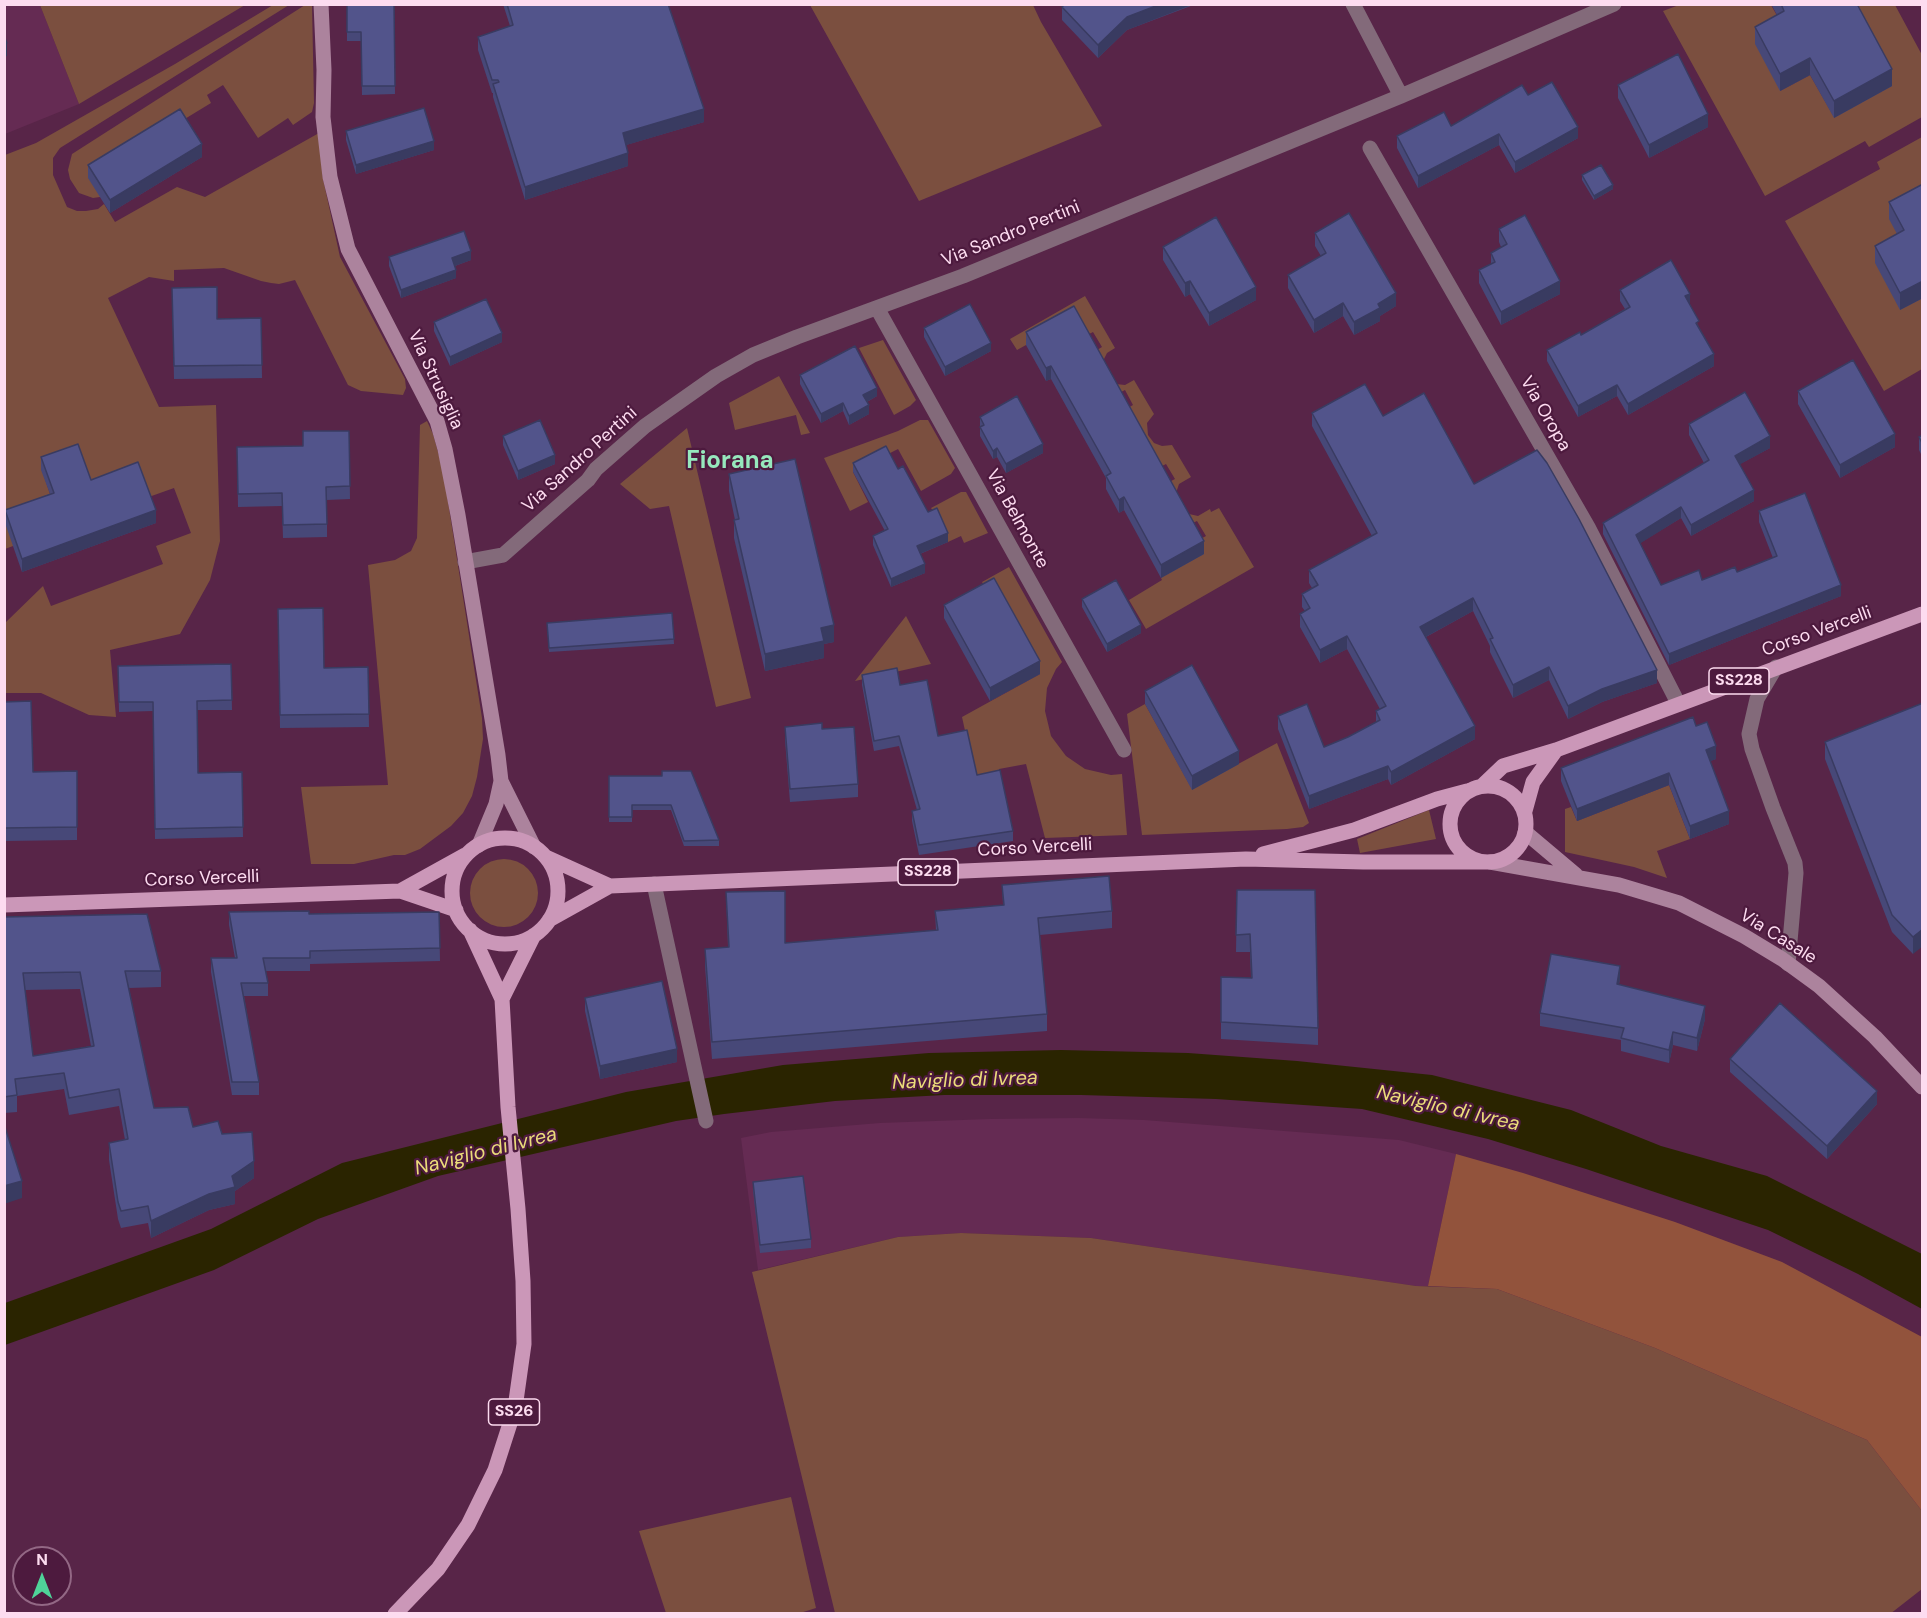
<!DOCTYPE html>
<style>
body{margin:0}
#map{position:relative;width:1927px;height:1618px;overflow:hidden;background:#582548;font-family:"DM Sans",sans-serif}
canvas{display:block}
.frame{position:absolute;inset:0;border:6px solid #fddcf0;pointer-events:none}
.north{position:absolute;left:12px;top:1546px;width:60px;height:60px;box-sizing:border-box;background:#4d1a3e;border:2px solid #936885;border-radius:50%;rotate:0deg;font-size:16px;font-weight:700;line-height:24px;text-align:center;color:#fddcf0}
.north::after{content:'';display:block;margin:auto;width:21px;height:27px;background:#4fd399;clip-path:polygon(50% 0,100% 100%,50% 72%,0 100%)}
</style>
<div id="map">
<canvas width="1927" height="1618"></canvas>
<div class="frame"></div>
<div class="north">N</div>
</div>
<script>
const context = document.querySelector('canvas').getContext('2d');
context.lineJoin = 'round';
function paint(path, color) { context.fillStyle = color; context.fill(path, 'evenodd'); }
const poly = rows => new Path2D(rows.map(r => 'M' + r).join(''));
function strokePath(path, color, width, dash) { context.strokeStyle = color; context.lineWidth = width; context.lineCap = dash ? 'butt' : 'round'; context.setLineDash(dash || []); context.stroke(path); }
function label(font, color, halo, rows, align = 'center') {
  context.font = font + ' "DM Sans",sans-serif'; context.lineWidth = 4.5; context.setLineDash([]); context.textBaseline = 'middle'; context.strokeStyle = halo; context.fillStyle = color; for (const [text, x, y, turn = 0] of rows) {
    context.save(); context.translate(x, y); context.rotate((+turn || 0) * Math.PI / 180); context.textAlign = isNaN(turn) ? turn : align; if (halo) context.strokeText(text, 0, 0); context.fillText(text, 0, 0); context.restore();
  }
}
paint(poly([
 [5,5,40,5,79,104,5,134],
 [1078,1118,1144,1120,1399,1140,1456,1154,1428,1286,1416,1286,1091,1238,961,1233,898,1237,758,1270,741,1138,771,1132,880,1123,990,1119]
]), '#652b53');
paint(poly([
 [40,5,245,5,79,104],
 [273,5,289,5,60,148,53,158,53,175,67,207,77,211,86,211,98,209,104,204,115,222,177,187,205,197,319,133,323,179,340,257,405,379,406,388,403,395,361,391,348,385,295,280,279,284,271,283,261,281,224,268,174,270,174,281,149,277,108,298,159,407,216,405,220,541,210,580,180,634,110,650,116,717,89,715,41,693,5,693,5,623,43,586,51,606,163,564,156,546,191,533,174,488,146,498,91,493,42,470,54,506,13,546,5,549,5,155,36,143,175,64],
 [305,5,312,5,314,103,312,112,293,125,288,118,258,138,223,85,207,95,211,103,119,159,100,197,93,198,79,193,70,179,68,170,72,154],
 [810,5,1033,5,1041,22,1102,126,919,201],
 [1679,5,1771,5,1784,28,1780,91,1810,75,1834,117,1848,5,1895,5,1922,55,1922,117,1869,147,1865,141,1765,196,1663,11],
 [1922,137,1922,201,1904,247,1900,309,1922,298,1922,369,1884,391,1785,221,1880,169,1877,162],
 [1085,296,1115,348,1107,353,1103,361,1092,353,1102,347,1093,332,1083,337,1073,319,1017,350,1010,339],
 [883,340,916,400,910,406,894,415,859,348],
 [779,376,810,433,801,435,796,415,735,430,729,403],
 [1134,380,1154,414,1147,423,1148,435,1154,443,1162,446,1172,445,1191,477,1179,484,1176,493,1165,484,1175,479,1166,464,1156,469,1124,410,1133,405,1125,390,1115,395,1116,384,1125,385],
 [920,420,928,420,955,468,951,474,921,491,898,449,853,472,868,502,850,511,824,458,898,431],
 [427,421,433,434,443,470,482,718,483,739,477,777,472,796,463,813,451,826,420,849,405,855,394,855,354,864,311,864,301,787,388,785,368,565,395,560,411,551,417,538,420,425],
 [687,428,751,698,716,707,669,506,650,509,620,484],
 [961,492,966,492,988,533,964,543,961,536,948,542,937,517,931,508],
 [1219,508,1254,567,1146,629,1129,600,1162,580,1161,578,1197,541,1206,536,1197,521,1188,525,1189,514,1198,516,1210,509,1211,512],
 [1009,567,1062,662,1056,669,1047,688,1045,711,1051,736,1066,756,1085,769,1111,775,1122,774,1127,835,1045,838,1026,764,999,769,1000,780,977,785,962,717,1040,674,982,582],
 [906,616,931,664,855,681],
 [1145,704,1192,789,1277,743,1309,823,1303,827,1287,829,1142,835,1127,714],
 [1669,785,1690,839,1657,851,1667,878,1634,867,1565,852,1565,809,1571,807,1577,821],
 [1429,810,1436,839,1360,853,1357,839],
 '470 893a34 34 0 1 1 68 0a34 34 0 1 1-68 0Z',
 [961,1233,1091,1238,1416,1286,1497,1289,1655,1348,1867,1440,1922,1511,1922,1589,1890,1614,835,1613,752,1272,898,1237],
 [791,1497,816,1608,797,1614,666,1613,639,1531]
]), '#7b4f3f');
paint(poly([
 [1456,1154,1523,1173,1675,1222,1782,1262,1922,1337,1922,1511,1867,1440,1655,1348,1497,1289,1428,1286]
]), '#92533c');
paint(poly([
 [1061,1050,1188,1053,1297,1061,1432,1075,1571,1110,1661,1146,1767,1176,1922,1254,1922,1309,1858,1274,1768,1230,1586,1169,1488,1139,1362,1109,1216,1099,1081,1095,944,1095,835,1101,724,1114,676,1121,438,1176,318,1219,214,1270,5,1345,5,1303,211,1229,342,1163,626,1092,783,1065,929,1053]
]), '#2a2400');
strokePath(poly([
 [1353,4,1401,96],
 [1370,148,1588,527,1678,703],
 [877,308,1124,750],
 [465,562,503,555,588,480,596,469,645,426,716,376,753,355,797,337,963,276,1401,96,1614,4],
 [1776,667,1757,699,1749,734,1752,749,1773,808,1795,863,1796,873,1788,964],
 [654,884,706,1121]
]), '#836a7a', 15);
strokePath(poly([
 [321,4,324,70,323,117,330,177,348,249,437,421,445,449,458,515,498,755,501,781,496,804,479,845],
 [501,781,534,847],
 [1525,832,1576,875],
 [1490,862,1619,885,1679,903,1744,936,1782,959,1819,986,1875,1037,1922,1087]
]), '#ac839d', 15);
strokePath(poly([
 '1450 824a38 38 0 1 1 76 0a38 38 0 1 1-76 0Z',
 [1482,786,1503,766,1556,750,1922,614],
 [1525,811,1533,782,1556,750],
 '452 891a53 53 0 1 1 106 0a53 53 0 1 1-106 0Z',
 [1263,854,1354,830,1437,799,1467,791],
 [546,857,610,886,1246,859,1363,862,1484,862],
 [400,891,465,855],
 [4,905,400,891,456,910],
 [549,920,610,886],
 [502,999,534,935],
 [395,1614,438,1569,468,1525,495,1470,515,1408,524,1344,523,1281,518,1209,508,1107,502,999,470,930]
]), '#cb97b8', 15);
paint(poly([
 [347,4,394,4,395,94,362,95,361,41,347,41],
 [503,4,668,4,704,122,626,145,628,166,525,200,493,97,493,93,492,93,478,50,478,37,510,26],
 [1065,4,1196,4,1127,30,1098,58,1062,20,1062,7],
 [1771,4,1857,4,1892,86,1834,118,1810,75,1780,91,1755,44,1755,27,1777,15],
 [1618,85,1708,127,1649,158,1618,98],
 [1451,126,1578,138,1515,173,1499,145,1418,188,1397,148,1397,136],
 [346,131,434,150,356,174,346,140],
 [202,157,110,213,88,178,88,165],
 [1582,175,1613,189,1594,200,1582,180],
 [1923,184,1923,298,1900,310,1875,263,1875,246,1897,234,1889,219,1889,202],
 [1499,229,1560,294,1501,325,1479,283,1479,270,1491,264,1491,253,1501,247,1499,242],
 [1315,233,1396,306,1380,316,1380,321,1354,335,1343,316,1314,333,1288,288,1288,275,1321,256,1315,246],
 [1163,247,1256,300,1209,326,1190,294,1185,297,1163,260],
 [389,257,471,260,455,266,456,278,401,298,389,266],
 [172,288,217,319,261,318,262,378,174,379],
 [1620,290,1690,305,1714,366,1628,415,1617,396,1578,417,1547,361,1547,350,1581,335,1625,309,1620,301],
 [434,322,502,342,450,366,434,331],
 [924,328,991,351,945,376,924,337],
 [1026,332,1204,554,1161,578,1124,510,1119,513,1106,489,1106,478,1051,379,1046,381,1026,345],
 [800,375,877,396,867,402,869,414,849,425,843,411,821,423,800,384],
 [1798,391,1895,447,1840,478,1798,404],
 [1312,413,1383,416,1474,484,1657,683,1602,702,1568,719,1549,680,1513,698,1490,652,1490,646,1473,611,1426,637,1475,739,1391,785,1388,779,1309,809,1278,729,1278,716,1324,747,1348,737,1376,722,1376,711,1380,709,1347,649,1320,663,1300,627,1300,614,1305,611,1302,607,1302,594,1312,588,1309,583,1309,570,1372,536,1312,426],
 [980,417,1043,453,1006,473,997,457,993,459,980,436],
 [1689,424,1770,448,1740,464,1754,501,1691,536,1681,518,1640,543,1661,585,1702,580,1737,572,1773,558,1759,522,1759,511,1841,596,1669,665,1603,534,1603,523,1704,463,1689,435],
 [349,431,350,499,327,500,327,537,283,538,282,506,238,507,237,447,303,446],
 [1923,435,1923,458,1919,450,1919,437],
 [503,436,555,464,518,480,503,445],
 [41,457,91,480,156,523,22,572,5,523,5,510,50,494,41,470],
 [853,463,898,469,948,542,920,554,925,573,891,587,873,545,873,536,885,531,853,472],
 [729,474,834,642,824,644,824,658,765,671,734,538,734,520,735,520,729,491],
 [1082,599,1141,633,1107,652,1082,607],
 [944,605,1040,674,990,701,944,618],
 [278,609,324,668,368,667,369,727,280,728],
 [672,613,674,644,549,652,547,623],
 [231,664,232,710,197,710,198,773,242,772,243,837,155,839,153,711,119,712,118,666],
 [862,675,900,685,938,736,977,775,1013,831,1013,841,919,855,912,821,912,811,917,810,899,746,874,751,862,685],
 [1145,691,1239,764,1192,790,1145,704],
 [4,702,33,772,77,771,77,840,4,841],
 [1923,703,1913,954,1892,932,1825,759,1825,742],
 [1696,726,1716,759,1710,761,1729,824,1690,839,1669,785,1577,821,1561,781,1561,768],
 [785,727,822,729,858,784,858,797,790,802,785,740],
 [609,776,662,776,719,840,719,846,684,846,671,810,632,810,632,822,609,822],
 [1002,885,1112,911,1112,928,1040,935,1047,1014,1047,1031,712,1059,705,966,705,949,728,947,726,892,785,943,936,931,935,911,1003,905],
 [1237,890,1318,1028,1318,1045,1221,1039,1221,977,1251,978,1250,952,1236,952],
 [229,912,309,914,439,912,440,961,310,964,310,971,266,971,268,983,268,996,244,996,259,1082,259,1095,232,1095,211,972,211,958,235,958,229,925],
 [4,917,161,971,161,987,129,988,154,1108,193,1127,222,1134,254,1178,235,1191,235,1204,209,1210,151,1238,148,1223,121,1228,118,1219,109,1160,109,1143,125,1140,119,1106,69,1115,64,1089,17,1096,17,1112,4,1113],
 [80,989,91,1046,33,1056,25,990],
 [1620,979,1619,984,1705,1019,1697,1051,1673,1045,1669,1063,1621,1051,1621,1040,1540,1026,1540,1013],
 [585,998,677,1062,600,1079,585,1011],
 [1730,1059,1877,1104,1827,1159,1730,1072],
 [753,1182,811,1239,811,1248,760,1253,753,1190]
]), '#474878');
paint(poly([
 [1161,4,1194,4,1127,30,1098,58,1098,45,1127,17],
 [7,43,7,56,4,57,4,44],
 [1810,58,1810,75,1780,91,1780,74],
 [1892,69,1892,86,1834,118,1834,101],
 [704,109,704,122,623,146,623,133],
 [1708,114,1708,127,1649,158,1649,145],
 [1578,127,1578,138,1515,173,1515,162],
 [1499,134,1499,145,1418,188,1418,176],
 [434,141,434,150,356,174,356,165],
 [202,144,202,157,110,213,110,200],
 [628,153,628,166,525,200,525,187],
 [1613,185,1613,189,1594,200,1594,196],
 [471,251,471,260,452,267,452,258],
 [456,270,456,278,401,298,401,290],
 [1190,281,1190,294,1185,297,1185,283],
 [1560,281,1560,294,1501,325,1501,312],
 [1923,281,1923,298,1900,310,1900,293],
 [1256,287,1256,300,1209,326,1209,313],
 [1396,293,1396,306,1380,316,1380,321,1354,335,1354,322,1378,304],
 [1690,294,1690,305,1685,296],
 [1343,303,1343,316,1314,333,1314,320],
 [502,333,502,342,450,366,450,357],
 [991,343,991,351,945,376,945,367],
 [1714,354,1714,366,1628,415,1628,404],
 [1051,366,1051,379,1046,381,1046,368],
 [1617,385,1617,396,1578,417,1578,406],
 [877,388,877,396,863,404,863,395],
 [843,403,843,411,821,423,821,414],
 [869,405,869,414,849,425,849,416],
 [1895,434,1895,447,1840,478,1840,465],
 [1770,436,1770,448,1735,467,1735,456],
 [1043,444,1043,453,1006,473,1006,464],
 [997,448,997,457,993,459,993,451],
 [555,455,555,464,518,480,518,471],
 [1754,490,1754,501,1691,536,1691,525],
 [1124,497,1124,510,1119,513,1119,500],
 [1681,507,1681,518,1636,546,1636,535],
 [156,510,156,523,22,572,22,559],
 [948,533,948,542,917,555,917,546],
 [1204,541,1204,554,1161,578,1161,565],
 [925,564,925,573,891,587,891,579],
 [1841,585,1841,596,1669,665,1669,654],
 [1473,598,1473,611,1420,640,1420,627],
 [834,625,834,642,824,644,824,658,765,671,765,654,821,628],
 [1141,625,1141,633,1107,652,1107,644],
 [1347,636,1347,649,1320,663,1320,650],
 [1040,661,1040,674,990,701,990,688],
 [1549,667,1549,680,1513,698,1513,685],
 [1657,670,1657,683,1602,702,1568,719,1568,706,1602,689],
 [1475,726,1475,739,1391,785,1391,772],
 [1716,746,1716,759,1706,763,1706,750],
 [1239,751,1239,764,1192,790,1192,776],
 [1388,766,1388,779,1309,809,1309,796],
 [1669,773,1669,785,1577,821,1577,809],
 [1729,811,1729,824,1690,839,1690,826],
 [1923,929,1923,946,1913,954,1913,937],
 [1620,966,1620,979,1617,997,1617,984],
 [1705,1006,1705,1019,1697,1051,1697,1038],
 [1673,1032,1673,1045,1669,1063,1669,1050],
 [677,1049,677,1062,600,1079,600,1066],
 [1877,1091,1877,1104,1827,1159,1827,1146],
 [254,1161,254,1178,235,1191,235,1204,209,1210,151,1238,151,1221,232,1176],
 [22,1181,22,1198,4,1204,4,1186]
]), '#393b61');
const building = poly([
 [347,4,394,4,395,86,362,86,361,32,347,32,347,4],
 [507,4,668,4,704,109,623,133,628,153,525,187,493,84,499,82,498,80,492,80,478,37,513,25,507,4],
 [1065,4,1161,4,1127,17,1098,45,1062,7,1065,4],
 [1781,4,1857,4,1892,69,1834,101,1810,58,1780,74,1755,27,1784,11,1781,4],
 [4,36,7,43,4,44,4,36],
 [1678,54,1708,114,1649,145,1618,85,1678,54],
 [1552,82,1578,127,1515,162,1499,134,1418,176,1397,136,1444,112,1451,126,1522,85,1528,95,1552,82],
 [424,108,434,141,356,165,346,131,424,108],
 [180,109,202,144,110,200,88,165,180,109],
 [1601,165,1613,185,1594,196,1582,175,1601,165],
 [1923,184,1923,281,1900,293,1875,246,1904,230,1889,202,1923,184],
 [1349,213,1396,293,1378,304,1380,308,1354,322,1343,303,1314,320,1288,275,1326,253,1315,233,1349,213],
 [1525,215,1560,281,1501,312,1479,270,1495,262,1491,253,1507,244,1499,229,1525,215],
 [1216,217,1256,287,1209,313,1190,281,1185,283,1163,247,1216,217],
 [464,231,471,251,452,258,456,270,401,290,389,257,464,231],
 [1671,260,1690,294,1685,296,1699,321,1696,323,1714,354,1628,404,1617,385,1578,406,1547,350,1580,332,1581,335,1630,307,1620,290,1671,260],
 [217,287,217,319,261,318,262,365,174,366,172,288,217,287],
 [486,299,502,333,450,357,434,322,486,299],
 [970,304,991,343,945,367,924,328,970,304],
 [1074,306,1204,541,1161,565,1124,497,1119,500,1106,476,1111,473,1051,366,1046,368,1026,332,1074,306],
 [855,346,877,388,863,395,869,405,849,416,843,403,821,414,800,375,855,346],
 [1853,360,1895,434,1840,465,1798,391,1853,360],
 [1365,384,1383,416,1424,393,1474,484,1537,450,1547,463,1579,519,1657,670,1602,689,1568,706,1549,667,1513,685,1490,639,1493,638,1473,598,1420,627,1475,726,1391,772,1388,766,1309,796,1278,716,1307,704,1324,747,1348,737,1380,720,1376,711,1386,706,1347,636,1320,650,1300,614,1310,608,1302,594,1318,585,1309,570,1377,533,1312,413,1365,384],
 [1745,392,1770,436,1735,456,1754,490,1691,525,1681,507,1636,535,1661,585,1699,570,1702,580,1735,567,1737,572,1777,556,1759,511,1805,493,1841,585,1669,654,1603,523,1709,460,1689,424,1745,392],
 [1017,396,1043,444,1006,464,997,448,993,451,980,427,984,425,980,417,1017,396],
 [540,420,555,455,518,471,503,436,540,420],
 [303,431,349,431,350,486,326,487,327,524,283,525,282,493,238,494,237,447,303,446,303,431],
 [1923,435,1923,445,1919,437,1923,435],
 [78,444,91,480,138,462,156,510,22,559,5,510,54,493,41,457,78,444],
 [886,446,898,469,903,466,928,512,937,508,948,533,917,546,925,564,891,579,873,536,888,529,853,463,886,446],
 [795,459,834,625,821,628,824,641,765,654,734,520,739,519,729,474,795,459],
 [994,578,1040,661,990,688,944,605,994,578],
 [1116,580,1141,625,1107,644,1082,599,1116,580],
 [323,608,324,668,368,667,369,714,280,715,278,609,323,608],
 [672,613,674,639,549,648,547,623,672,613],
 [231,664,232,700,197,701,198,773,242,772,243,827,155,829,153,702,119,702,118,666,231,664],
 [1192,665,1239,751,1192,776,1145,691,1192,665],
 [897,668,900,685,927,680,938,736,967,730,977,775,1000,770,1013,831,919,845,912,811,920,809,899,736,874,741,862,675,897,668],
 [31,701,33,772,77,771,77,827,4,828,4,702,31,701],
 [1923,703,1923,929,1913,937,1892,915,1825,742,1923,703],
 [1693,717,1696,726,1707,722,1716,746,1706,750,1729,811,1690,826,1669,773,1577,809,1561,768,1693,717],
 [822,723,822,729,854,727,858,784,790,789,785,727,822,723],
 [662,771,691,771,719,840,684,841,671,805,632,805,632,817,609,817,609,776,662,776,662,771],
 [1109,876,1112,911,1038,918,1047,1014,712,1042,705,949,729,947,726,892,785,891,785,943,938,930,935,911,1004,905,1002,885,1109,876],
 [1237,890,1315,890,1318,1028,1221,1022,1221,977,1252,978,1250,934,1236,935,1237,890],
 [309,911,309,914,439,912,440,948,310,951,310,958,263,958,268,983,241,983,259,1082,232,1082,211,958,237,958,229,912,309,911],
 [147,914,161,971,125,971,154,1108,188,1107,193,1127,218,1121,222,1134,252,1132,254,1161,232,1176,235,1187,209,1194,151,1221,148,1206,121,1211,118,1202,109,1143,128,1139,119,1089,69,1098,64,1073,15,1079,17,1095,4,1097,4,917,147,914],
 [80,972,94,1046,33,1056,23,973,80,972],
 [1551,954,1620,966,1617,984,1705,1006,1697,1038,1673,1032,1669,1050,1621,1038,1624,1028,1540,1013,1551,954],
 [662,981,677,1049,600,1066,585,998,662,981],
 [1780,1003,1877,1091,1827,1146,1730,1059,1780,1003],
 [5,1127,22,1181,4,1186,4,1128,5,1127],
 [803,1176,811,1239,760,1245,753,1182,803,1176]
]);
paint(building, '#52548b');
strokePath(building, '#393b61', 1.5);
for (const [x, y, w] of [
 [1739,681,60],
 [928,872,60],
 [514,1412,51]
]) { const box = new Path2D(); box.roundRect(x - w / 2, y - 13, w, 26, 4.5); context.fillStyle = '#4d1a3e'; context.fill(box); strokePath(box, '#fddcf0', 1.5); }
label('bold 16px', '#fddcf0', null, [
 ["SS228",1739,681],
 ["SS228",928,872],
 ["SS26",514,1412]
]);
label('18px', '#fddcf0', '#4d1a3e', [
 ["Via Sandro Pertini",1011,234,-22],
 ["Via Strusiglia",435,380,65],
 ["Via Oropa",1545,414,60],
 ["Via Sandro Pertini",580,460,-42],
 ["Via Belmonte",1017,519,61],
 ["Corso Vercelli",1817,632,-20],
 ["Corso Vercelli",1035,848,-3],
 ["Corso Vercelli",202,879,-2],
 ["Via Casale",1778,937,32]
]);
label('italic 20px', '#ebdc7a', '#4d1a3e', [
 ["Naviglio di Ivrea",965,1081,-2],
 ["Naviglio di Ivrea",1448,1109,13],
 ["Naviglio di Ivrea",486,1152,-14]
]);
label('bold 24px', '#96e8bd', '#4d1a3e', [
 ["Fiorana",730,462]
]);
</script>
